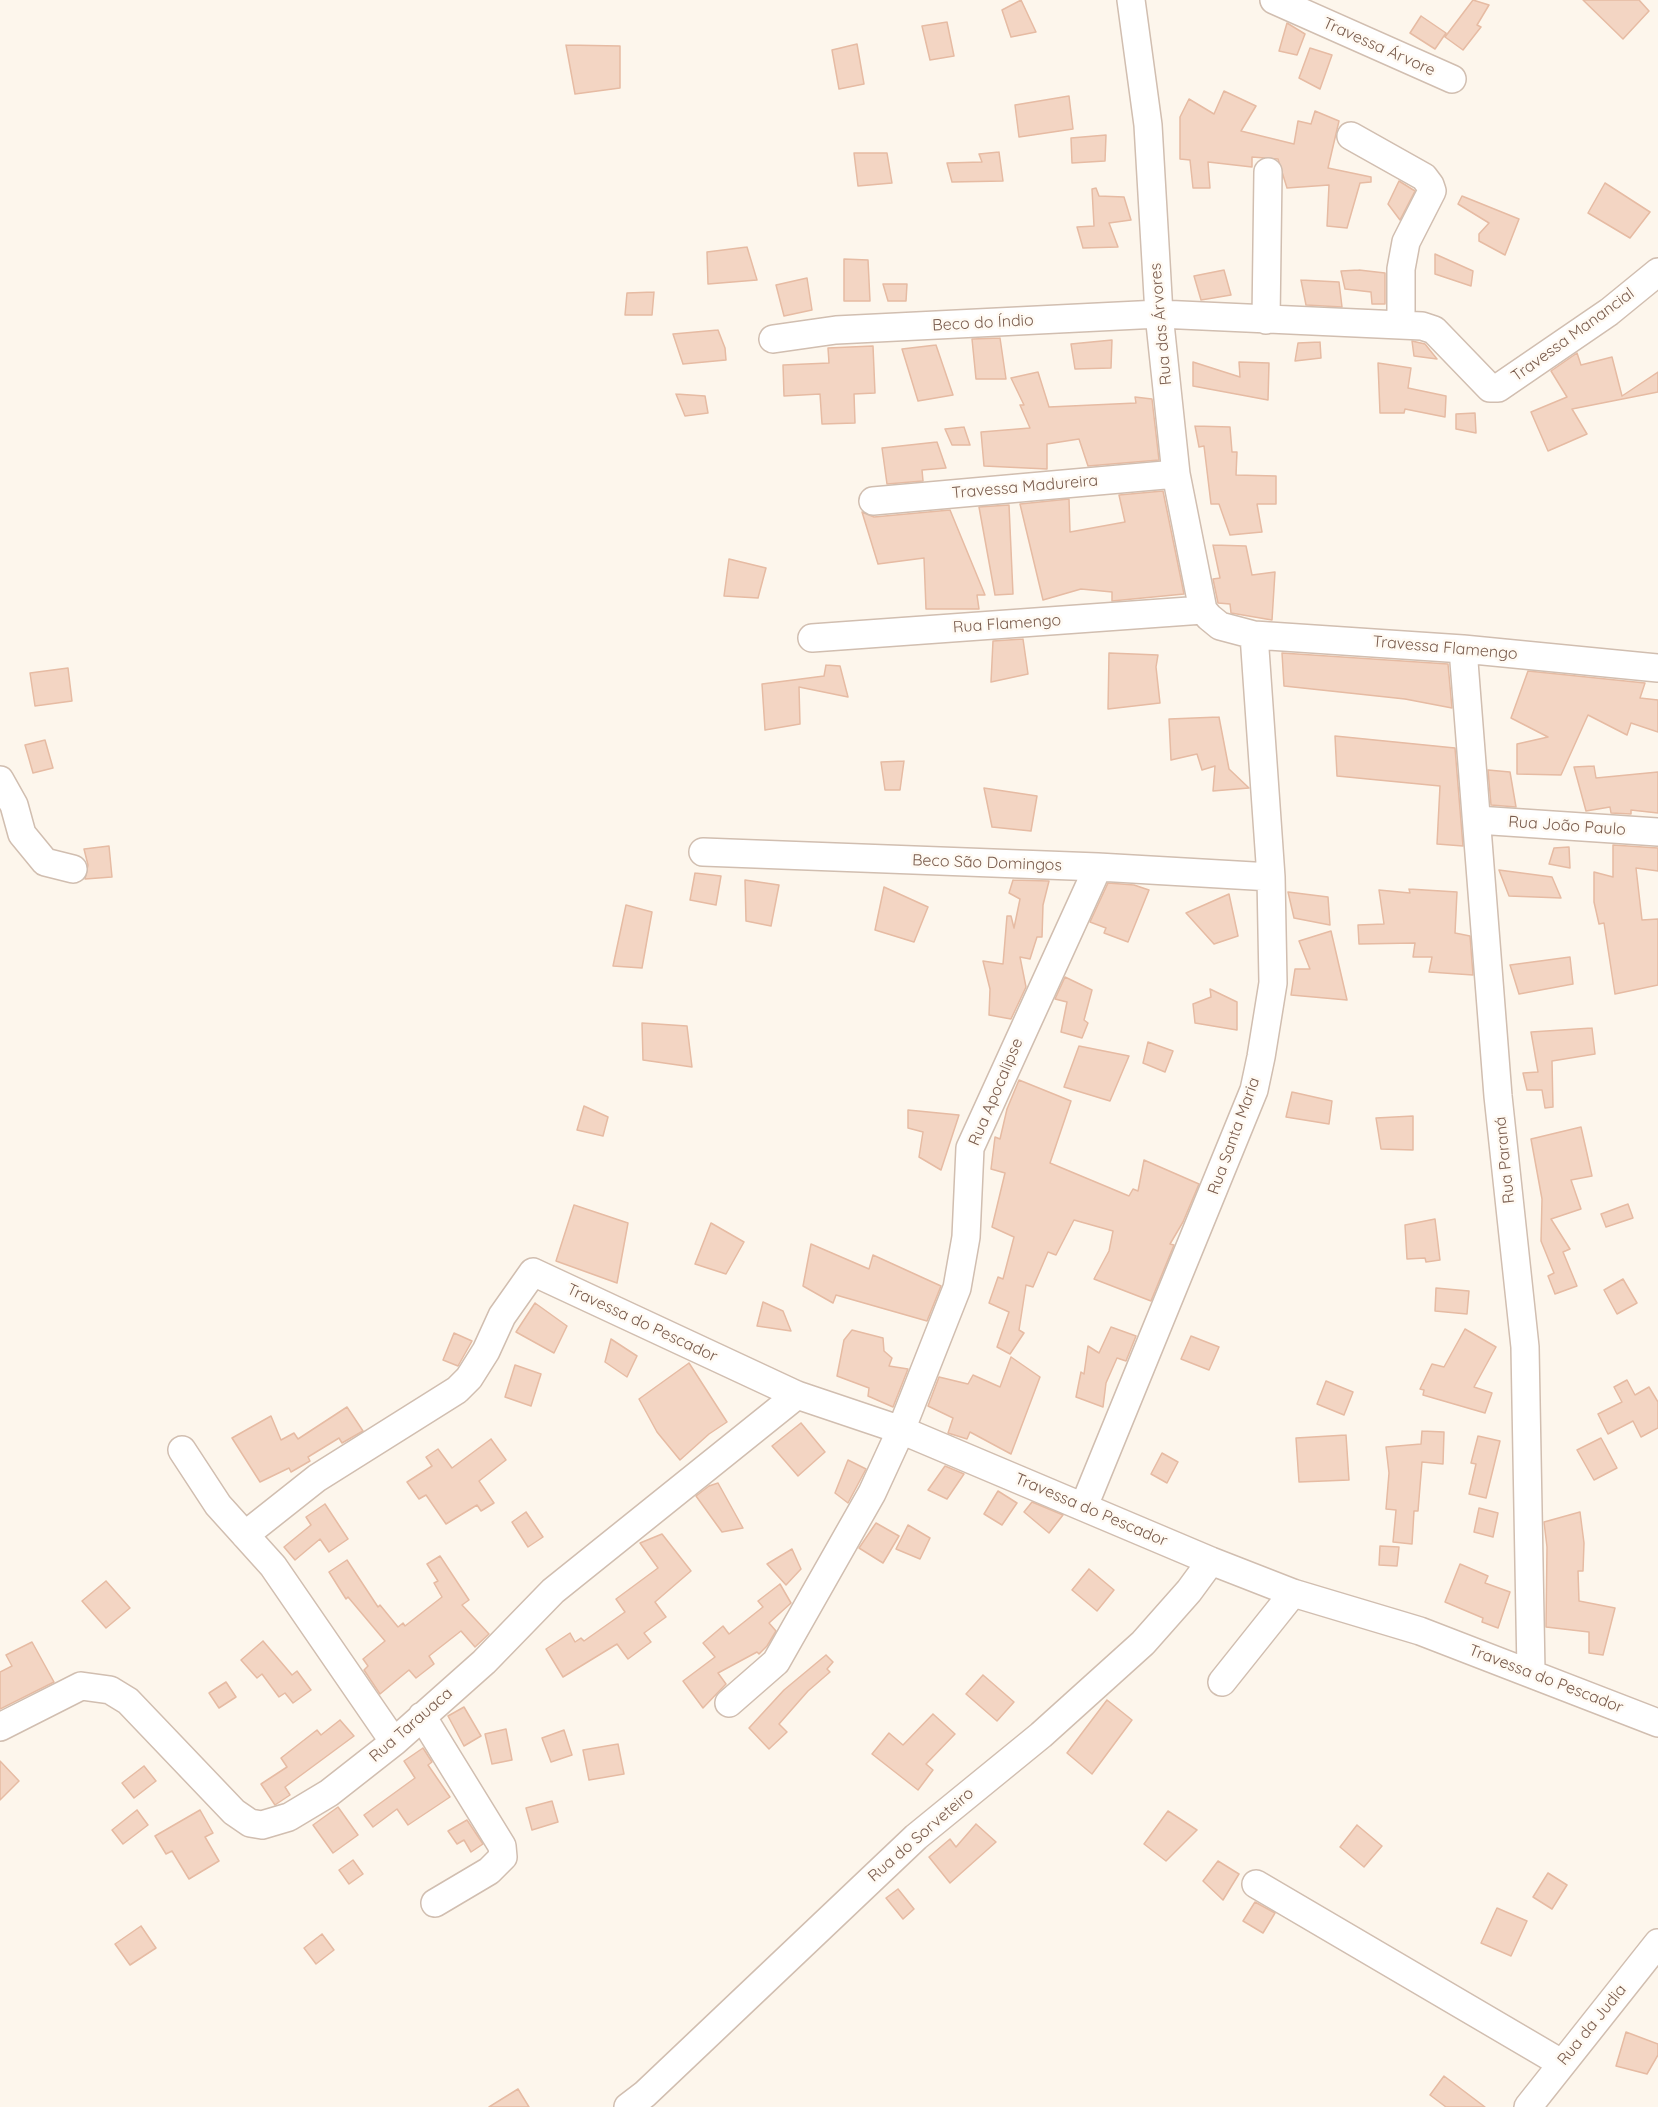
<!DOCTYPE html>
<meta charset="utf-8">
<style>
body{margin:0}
canvas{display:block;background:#fdf6ec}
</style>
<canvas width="1658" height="2107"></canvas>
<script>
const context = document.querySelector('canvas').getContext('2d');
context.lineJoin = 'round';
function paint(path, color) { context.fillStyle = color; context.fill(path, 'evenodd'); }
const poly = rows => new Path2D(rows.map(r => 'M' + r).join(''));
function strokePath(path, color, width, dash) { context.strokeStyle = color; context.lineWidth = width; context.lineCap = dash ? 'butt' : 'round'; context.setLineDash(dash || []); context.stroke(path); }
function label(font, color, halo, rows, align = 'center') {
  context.font = font + ' Quicksand,sans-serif'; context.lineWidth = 5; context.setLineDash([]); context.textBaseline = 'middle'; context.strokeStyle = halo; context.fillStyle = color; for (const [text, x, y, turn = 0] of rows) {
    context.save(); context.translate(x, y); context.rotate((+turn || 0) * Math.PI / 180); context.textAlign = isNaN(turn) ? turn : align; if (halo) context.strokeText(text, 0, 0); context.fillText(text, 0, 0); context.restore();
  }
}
const building = poly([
 [1021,0,1036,32,1011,37,1002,10,1021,0],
 [1473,0,1489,5,1477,25,1481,27,1463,50,1445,37,1473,0],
 [1583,0,1639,0,1649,11,1623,39,1583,0],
 [1421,16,1446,33,1435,49,1410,33,1421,16],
 [947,22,954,56,930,60,922,26,947,22],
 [1287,23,1305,34,1297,55,1279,51,1287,23],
 [857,44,864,84,839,89,832,50,857,44],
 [566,45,620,46,620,88,575,94,566,45],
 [1310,48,1332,55,1320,89,1299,78,1310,48],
 [1224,91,1256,106,1241,131,1294,144,1298,121,1311,124,1315,111,1339,121,1328,168,1371,177,1371,182,1360,183,1347,228,1327,226,1329,185,1287,188,1278,159,1252,157,1252,167,1208,162,1210,188,1193,188,1190,160,1180,159,1180,117,1189,99,1214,114,1224,91],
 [1069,96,1073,129,1019,137,1015,105,1069,96],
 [1106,135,1105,161,1072,163,1071,138,1106,135],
 [999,152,1003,181,952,182,947,163,982,162,979,154,999,152],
 [854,153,887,153,892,183,858,186,854,153],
 [1399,181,1415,191,1400,220,1388,204,1399,181],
 [1605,183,1650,212,1630,238,1588,213,1605,183],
 [1096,188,1099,196,1124,197,1131,220,1109,223,1118,247,1083,248,1077,227,1094,226,1092,189,1096,188],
 [1462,196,1519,219,1505,255,1479,241,1479,234,1489,223,1458,204,1462,196],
 [747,247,757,280,708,284,707,252,747,247],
 [1435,254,1473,271,1471,286,1435,274,1435,254],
 [844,259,868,260,870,301,844,301,844,259],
 [1224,270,1231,295,1201,300,1194,276,1224,270],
 [1359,270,1385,273,1385,304,1372,304,1371,292,1345,289,1341,271,1359,270],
 [807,278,812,310,784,316,776,285,807,278],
 [1301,280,1339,282,1342,307,1306,305,1301,280],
 [883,284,907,284,906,301,888,301,883,284],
 [654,292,652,315,625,315,627,293,654,292],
 [718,330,725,348,726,360,683,364,673,334,718,330],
 [1000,338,1006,379,976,379,972,339,1000,338],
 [1112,340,1111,368,1075,369,1071,344,1112,340],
 [1412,341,1425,344,1437,359,1414,356,1412,341],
 [1320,342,1321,358,1295,361,1298,343,1320,342],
 [936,345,953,395,918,401,902,349,936,345],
 [873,346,875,393,854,394,855,423,822,424,820,394,784,396,783,365,829,363,828,348,873,346],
 [1577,353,1581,365,1612,357,1622,396,1658,372,1658,392,1572,409,1587,434,1548,451,1531,412,1567,397,1551,371,1577,353],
 [1193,362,1240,377,1239,362,1269,363,1268,400,1193,386,1193,362],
 [1378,363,1411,368,1408,388,1446,396,1445,417,1405,409,1404,413,1380,413,1378,363],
 [1038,372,1049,407,1136,403,1135,397,1152,399,1159,460,1088,466,1079,439,1047,444,1047,469,984,466,981,432,1030,428,1020,405,1024,405,1011,378,1038,372],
 [676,394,705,396,708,413,685,416,676,394],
 [1475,413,1476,433,1456,429,1456,414,1475,413],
 [1195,426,1230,427,1232,452,1237,452,1236,475,1276,476,1276,504,1257,504,1262,532,1230,535,1219,504,1211,504,1204,446,1199,447,1195,426],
 [964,427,970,445,952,445,945,429,964,427],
 [937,442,946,468,922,470,923,481,887,484,882,448,937,442],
 [1163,491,1184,594,1112,601,1112,592,1081,589,1043,600,1020,504,1069,499,1070,532,1125,522,1119,495,1163,491],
 [1009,505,1013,594,995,595,979,507,1009,505],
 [950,510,985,595,977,595,979,609,926,609,924,558,878,564,862,512,874,517,950,510],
 [1213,545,1246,546,1252,575,1275,572,1272,620,1231,613,1230,604,1218,603,1213,579,1220,578,1213,545],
 [729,559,766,568,758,598,724,596,729,559],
 [1023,639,1028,674,991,682,993,641,1023,639],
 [1109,653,1158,655,1156,667,1160,703,1108,709,1109,653],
 [1282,653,1448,664,1452,708,1405,699,1284,686,1282,653],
 [826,665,840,666,848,697,799,687,800,724,765,730,762,684,824,676,826,665],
 [68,668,72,701,35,706,30,673,68,668],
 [1528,671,1645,683,1640,698,1658,700,1658,732,1631,723,1627,735,1588,715,1561,775,1517,774,1517,744,1548,737,1511,718,1528,671],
 [1219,717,1229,769,1249,788,1213,791,1215,766,1202,770,1197,754,1171,760,1169,719,1219,717],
 [1335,736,1455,748,1463,846,1437,844,1440,786,1337,776,1335,736],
 [45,740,53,768,33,773,25,745,45,740],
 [904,761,900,790,885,790,881,762,904,761],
 [1594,766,1596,778,1658,772,1658,813,1631,810,1631,814,1611,813,1610,807,1586,811,1574,767,1594,766],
 [1488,770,1510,772,1516,807,1491,805,1488,770],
 [984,788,1037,796,1031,831,992,827,984,788],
 [1613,845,1658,848,1658,871,1636,868,1642,920,1658,919,1658,985,1615,994,1604,923,1599,924,1594,902,1594,872,1613,877,1613,845],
 [109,846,112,877,85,879,88,865,84,849,109,846],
 [1569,847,1570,868,1549,864,1554,848,1569,847],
 [1499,870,1552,877,1561,898,1509,896,1499,870],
 [695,873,721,876,716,905,690,900,695,873],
 [745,880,779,885,771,926,746,921,745,880],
 [1013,880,1049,881,1043,905,1042,937,1037,937,1030,959,1020,957,1026,987,1011,1019,989,1015,990,989,983,961,1003,964,1007,916,1011,916,1014,928,1020,899,1009,893,1013,880],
 [1108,883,1134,885,1149,890,1128,942,1104,933,1106,928,1090,922,1108,883],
 [884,887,928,907,914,942,875,930,884,887],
 [1409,889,1457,892,1455,933,1470,936,1473,975,1429,972,1432,957,1413,957,1415,943,1359,944,1358,925,1384,924,1379,890,1410,893,1409,889],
 [1288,892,1328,897,1330,925,1294,918,1288,892],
 [1229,894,1238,936,1214,944,1186,913,1229,894],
 [626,905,652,912,642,968,613,966,626,905],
 [1331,931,1347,1000,1291,995,1295,969,1310,969,1299,941,1331,931],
 [1570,957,1573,984,1519,994,1510,965,1570,957],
 [1065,977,1092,990,1084,1020,1088,1023,1082,1038,1061,1032,1067,1002,1055,999,1065,977],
 [1210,989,1237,1002,1237,1030,1195,1023,1193,1004,1211,997,1210,989],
 [642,1023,687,1026,692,1067,643,1060,642,1023],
 [1592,1028,1595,1054,1552,1061,1553,1107,1545,1108,1542,1090,1527,1090,1523,1073,1538,1072,1531,1032,1592,1028],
 [1148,1042,1173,1051,1165,1072,1143,1063,1148,1042],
 [1079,1046,1129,1056,1110,1101,1064,1087,1079,1046],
 [1019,1080,1071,1101,1050,1163,1129,1196,1133,1189,1138,1191,1144,1160,1199,1184,1183,1222,1170,1244,1174,1245,1151,1301,1094,1279,1109,1251,1113,1231,1074,1220,1056,1255,1048,1252,1033,1287,1026,1285,1019,1330,1024,1333,1010,1354,997,1347,1009,1312,989,1303,998,1277,1003,1279,1014,1237,992,1227,1005,1173,991,1169,995,1137,1000,1139,1007,1109,1019,1080],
 [1292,1092,1332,1101,1329,1124,1286,1117,1292,1092],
 [584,1106,608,1117,603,1136,577,1130,584,1106],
 [908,1110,959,1115,941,1170,919,1157,923,1132,908,1128,908,1110],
 [1413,1116,1413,1150,1381,1149,1376,1118,1413,1116],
 [1581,1127,1592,1176,1571,1180,1581,1209,1551,1219,1570,1249,1563,1252,1577,1286,1555,1294,1548,1276,1554,1273,1541,1241,1542,1199,1531,1139,1581,1127],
 [1628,1204,1633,1218,1606,1227,1601,1214,1628,1204],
 [574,1205,628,1223,617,1283,556,1261,574,1205],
 [1435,1219,1440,1260,1426,1262,1425,1258,1407,1259,1405,1225,1435,1219],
 [711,1223,744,1242,726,1274,695,1264,711,1223],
 [811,1244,869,1269,873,1255,941,1286,927,1321,836,1295,833,1303,803,1286,811,1244],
 [1623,1279,1637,1303,1617,1314,1604,1290,1623,1279],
 [1436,1288,1469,1291,1467,1314,1435,1311,1436,1288],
 [763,1302,783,1311,791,1331,757,1326,763,1302],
 [535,1303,567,1326,554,1353,516,1332,535,1303],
 [1111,1327,1136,1336,1126,1361,1117,1358,1106,1383,1103,1407,1076,1397,1081,1372,1084,1374,1088,1346,1099,1353,1111,1327],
 [1465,1329,1496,1347,1474,1387,1492,1393,1485,1413,1423,1395,1424,1390,1420,1389,1432,1364,1444,1367,1465,1329],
 [852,1330,883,1338,884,1351,892,1358,889,1366,908,1369,893,1407,868,1396,869,1388,837,1376,844,1340,852,1330],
 [454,1333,472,1341,458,1366,443,1360,454,1333],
 [1191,1336,1219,1347,1209,1370,1181,1359,1191,1336],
 [611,1339,637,1356,627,1377,605,1362,611,1339],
 [1011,1357,1040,1377,1011,1454,970,1432,967,1439,948,1433,953,1418,928,1406,939,1377,968,1384,973,1375,1000,1387,1011,1357],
 [689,1363,727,1422,709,1434,680,1460,657,1432,639,1399,689,1363],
 [515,1365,541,1374,531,1406,505,1397,515,1365],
 [1627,1380,1635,1395,1649,1387,1658,1402,1658,1428,1641,1437,1633,1421,1608,1434,1598,1414,1622,1402,1614,1387,1627,1380],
 [1326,1381,1353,1392,1344,1415,1317,1404,1326,1381],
 [347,1407,363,1431,342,1443,339,1438,308,1457,310,1461,291,1472,289,1468,260,1482,232,1438,271,1416,281,1440,294,1433,298,1439,347,1407],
 [801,1423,825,1452,798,1476,772,1446,801,1423],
 [1422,1431,1444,1432,1443,1464,1422,1462,1418,1511,1414,1511,1412,1544,1393,1542,1396,1510,1386,1509,1389,1473,1386,1447,1421,1444,1422,1431],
 [1346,1435,1349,1480,1299,1482,1296,1438,1346,1435],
 [1478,1436,1500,1441,1486,1498,1469,1494,1476,1464,1471,1463,1478,1436],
 [1601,1438,1617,1468,1594,1480,1577,1450,1601,1438],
 [491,1439,506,1460,479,1481,494,1503,481,1511,477,1505,446,1524,426,1495,419,1499,407,1482,432,1466,426,1457,438,1449,452,1468,491,1439],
 [1162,1453,1178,1462,1167,1483,1151,1474,1162,1453],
 [848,1460,866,1469,848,1503,835,1493,848,1460],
 [945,1466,964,1474,947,1499,928,1490,945,1466],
 [718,1483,743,1528,722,1532,696,1496,709,1486,718,1483],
 [998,1491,1017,1503,1002,1525,984,1514,998,1491],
 [1032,1502,1063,1515,1049,1533,1024,1512,1032,1502],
 [325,1504,348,1539,329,1552,320,1539,295,1560,284,1547,311,1525,306,1517,325,1504],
 [1479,1508,1498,1513,1493,1537,1474,1532,1479,1508],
 [526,1512,543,1537,528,1547,512,1522,526,1512],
 [1580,1512,1584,1543,1583,1571,1578,1571,1579,1601,1615,1608,1603,1655,1589,1653,1589,1632,1546,1627,1547,1547,1544,1522,1580,1512],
 [876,1523,899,1536,883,1563,859,1548,876,1523],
 [908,1525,930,1538,920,1559,896,1549,908,1525],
 [662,1534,691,1571,655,1602,666,1617,644,1633,651,1642,628,1659,617,1644,563,1677,546,1649,570,1633,575,1642,581,1638,584,1641,625,1612,616,1599,658,1568,640,1543,662,1534],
 [1380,1546,1399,1547,1397,1566,1379,1565,1380,1546],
 [792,1549,801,1569,786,1585,767,1564,792,1549],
 [440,1556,469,1600,462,1605,489,1634,475,1647,461,1631,429,1656,434,1664,416,1678,409,1670,380,1694,364,1670,368,1666,363,1659,385,1641,348,1597,346,1599,329,1572,347,1560,378,1607,380,1605,398,1627,403,1623,405,1626,442,1597,434,1583,438,1581,427,1564,440,1556],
 [1460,1564,1488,1576,1485,1583,1510,1592,1498,1628,1482,1622,1483,1618,1445,1602,1460,1564],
 [1089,1569,1114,1590,1097,1611,1072,1590,1089,1569],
 [106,1581,130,1608,106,1628,82,1601,106,1581],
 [780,1584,791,1603,769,1623,776,1631,767,1646,759,1654,757,1652,718,1673,726,1684,703,1708,683,1681,715,1657,703,1643,723,1626,729,1634,763,1607,758,1601,780,1584],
 [263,1641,292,1675,297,1671,311,1690,293,1703,285,1693,279,1697,262,1674,257,1678,241,1660,263,1641],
 [32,1642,54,1682,0,1709,0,1672,12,1666,6,1655,32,1642],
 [826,1655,833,1662,827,1669,830,1672,808,1691,779,1724,787,1732,769,1749,749,1728,784,1690,826,1655],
 [983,1675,1014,1702,997,1721,966,1694,983,1675],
 [226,1682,236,1697,219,1708,209,1693,226,1682],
 [1107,1700,1132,1720,1092,1774,1067,1753,1107,1700],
 [464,1707,481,1736,464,1746,448,1716,464,1707],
 [933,1714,955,1734,926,1764,933,1770,918,1790,872,1754,889,1733,903,1745,933,1714],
 [340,1720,354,1736,285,1787,290,1795,275,1805,261,1784,287,1767,281,1758,317,1730,321,1735,340,1720],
 [506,1729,512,1760,492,1764,485,1734,506,1729],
 [564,1730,572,1755,551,1762,542,1738,564,1730],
 [618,1744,624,1774,589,1780,583,1750,618,1744],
 [423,1748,432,1762,428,1765,450,1797,408,1825,397,1809,373,1827,364,1815,415,1778,404,1761,423,1748],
 [0,1761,19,1781,0,1800,0,1761],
 [144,1766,156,1781,134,1798,122,1783,144,1766],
 [552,1801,558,1822,532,1830,526,1808,552,1801],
 [338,1807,358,1835,333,1853,313,1825,338,1807],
 [137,1810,148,1825,123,1844,112,1830,137,1810],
 [200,1810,213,1833,205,1837,219,1861,189,1879,172,1851,166,1854,155,1836,200,1810],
 [1168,1811,1197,1830,1166,1861,1144,1844,1168,1811],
 [467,1820,483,1844,471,1852,464,1840,457,1844,448,1831,467,1820],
 [976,1824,996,1842,950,1883,929,1857,950,1839,956,1847,976,1824],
 [1357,1825,1382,1846,1364,1867,1340,1847,1357,1825],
 [353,1860,363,1874,349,1884,339,1870,353,1860],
 [1218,1861,1239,1874,1223,1900,1203,1881,1218,1861],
 [1548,1873,1567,1885,1552,1909,1533,1897,1548,1873],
 [898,1889,914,1909,903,1919,886,1898,898,1889],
 [1255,1902,1275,1913,1263,1933,1243,1921,1255,1902],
 [1497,1908,1527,1921,1511,1956,1481,1943,1497,1908],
 [141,1926,156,1948,130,1965,115,1944,141,1926],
 [322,1934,334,1950,316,1964,304,1948,322,1934],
 [1626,2032,1658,2044,1658,2055,1647,2074,1616,2066,1626,2032],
 [1444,2076,1485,2107,1446,2107,1430,2095,1444,2076],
 [518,2089,529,2107,489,2107,518,2089]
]);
paint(building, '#f3d5c3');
strokePath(building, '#e6bba3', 1.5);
const minor = poly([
 [1131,0,1148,125,1159,314,1176,474,1203,610,1209,617,1220,626,1254,635,1463,649,1658,668],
 [1274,0,1452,79],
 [1351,136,1424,177,1430,185,1432,191,1406,242,1401,269,1401,325],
 [1266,320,1268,172],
 [773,339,836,330,1159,314,1422,326,1434,330,1490,388,1498,388,1609,312,1658,272],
 [873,501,1176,474],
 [812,638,1203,610],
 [1463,649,1498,1096,1525,1347,1531,1672],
 [0,780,14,805,22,834,45,862,73,869],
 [1477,820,1658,832],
 [703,852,1098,867,1271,877],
 [182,1450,218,1505,273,1566,394,1742],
 [1084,1506,1254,1090,1261,1057,1273,983,1271,877,1254,635],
 [245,1535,317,1478,457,1390,469,1378,486,1351,502,1316,533,1272,797,1395,901,1430,1211,1561,1293,1593,1420,1631,1658,1723],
 [1222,1682,1293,1593],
 [729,1703,776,1662,872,1493,901,1430,957,1288,966,1237,970,1148,1098,867],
 [422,1716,502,1846,503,1857,489,1871,435,1903],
 [0,1727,81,1686,110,1690,128,1701,234,1812,250,1823,262,1825,289,1817,329,1793,394,1742,484,1662,553,1591,797,1395],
 [1256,1884,1561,2063],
 [628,2107,645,2094,916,1837,1041,1735,1143,1643,1189,1591,1211,1561],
 [1528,2107,1658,1943]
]);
strokePath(minor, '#d1beb0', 30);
strokePath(minor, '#fff', 27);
label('16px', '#7a5c4d', '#fffaf3', [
 ["Travessa Árvore",1379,47,24],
 ["Beco do Índio",983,323,-3],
 ["Rua das Árvores",1161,324,-95],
 ["Travessa Manancial",1573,335,-36],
 ["Travessa Madureira",1025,487,-5],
 ["Rua Flamengo",1007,624,-4],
 ["Travessa Flamengo",1445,648,5],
 ["Rua João Paulo",1567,826,4],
 ["Beco São Domingos",987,863,2],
 ["Rua Apocalipse",996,1092,-67],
 ["Rua Santa Maria",1234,1136,-70],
 ["Rua Paraná",1505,1160,-96],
 ["Travessa do Pescador",642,1323,25],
 ["Travessa do Pescador",1091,1510,23],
 ["Travessa do Pescador",1546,1679,21],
 ["Rua Tarauaca",411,1725,-41],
 ["Rua do Sorveteiro",921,1835,-41],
 ["Rua da Judia",1592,2025,-51]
]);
</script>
